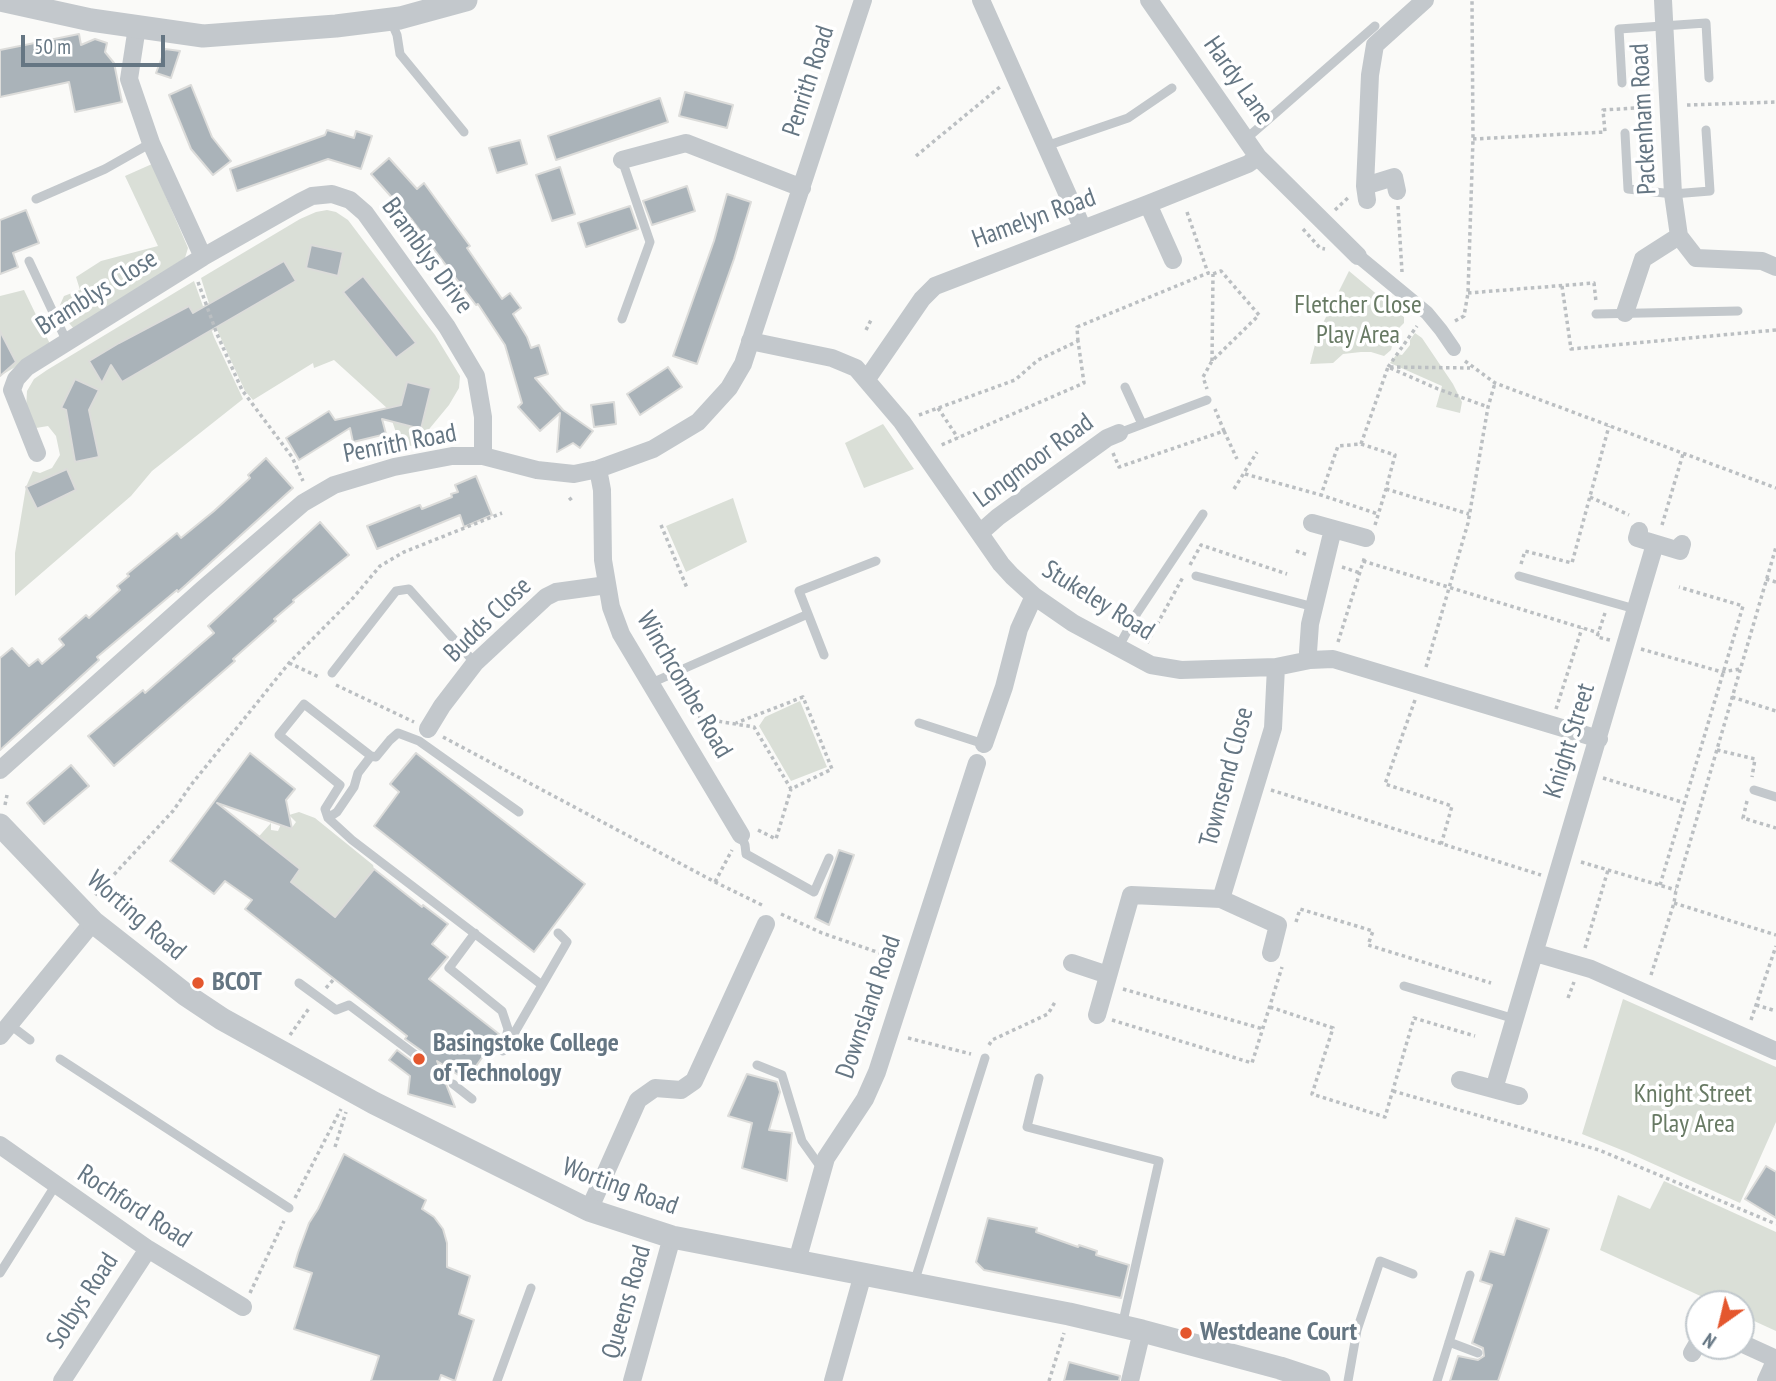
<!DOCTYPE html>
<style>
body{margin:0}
#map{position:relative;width:1776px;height:1381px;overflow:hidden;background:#fafaf8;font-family:"PT Sans Narrow",sans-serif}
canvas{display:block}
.north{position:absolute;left:1685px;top:1290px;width:70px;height:70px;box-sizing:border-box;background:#fff;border:2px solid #c1c8cd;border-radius:50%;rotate:214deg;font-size:19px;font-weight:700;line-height:28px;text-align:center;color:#657683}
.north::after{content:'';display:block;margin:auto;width:24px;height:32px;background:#e4572e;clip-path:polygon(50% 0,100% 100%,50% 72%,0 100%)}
.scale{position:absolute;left:21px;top:35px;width:144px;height:32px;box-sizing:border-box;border:4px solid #657683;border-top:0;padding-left:9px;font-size:21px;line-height:24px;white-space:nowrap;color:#657683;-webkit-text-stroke:5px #fff;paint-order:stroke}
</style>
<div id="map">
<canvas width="1776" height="1381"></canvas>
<div class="north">N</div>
<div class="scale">50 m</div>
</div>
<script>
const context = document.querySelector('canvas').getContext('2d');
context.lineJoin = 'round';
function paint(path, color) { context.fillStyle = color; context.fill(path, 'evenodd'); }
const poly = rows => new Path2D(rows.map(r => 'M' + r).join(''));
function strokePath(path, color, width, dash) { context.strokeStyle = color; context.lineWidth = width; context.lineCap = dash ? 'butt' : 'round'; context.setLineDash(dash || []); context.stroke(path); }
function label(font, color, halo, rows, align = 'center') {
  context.font = font + ' "PT Sans Narrow",sans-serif'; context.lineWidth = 7; context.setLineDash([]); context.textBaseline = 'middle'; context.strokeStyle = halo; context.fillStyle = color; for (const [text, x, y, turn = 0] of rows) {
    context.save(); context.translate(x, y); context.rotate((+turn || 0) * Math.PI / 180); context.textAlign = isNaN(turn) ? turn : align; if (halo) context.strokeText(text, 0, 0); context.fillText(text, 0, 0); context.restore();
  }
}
paint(poly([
 [152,164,188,248,185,258,74,329,64,317,60,305,64,296,80,290,76,277,101,261,158,246,125,176],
 [327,210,336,212,348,220,435,335,460,376,459,388,449,405,416,445,401,447,388,409,334,360,314,368,313,363,253,400,245,391,218,332,201,278,300,219,316,212],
 [1349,271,1404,317,1404,323,1396,331,1391,350,1384,356,1371,352,1361,352,1343,354,1333,363,1310,364,1318,333],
 [194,281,214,337,243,399,152,471,131,496,15,596,15,553,26,487,33,471,40,473,52,468,60,455,56,436,48,426,36,428,26,409,27,391,34,379,47,370],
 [24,290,51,346,0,376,0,296],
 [1415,333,1422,338,1453,384,1462,402,1460,413,1436,407,1442,386,1390,363,1397,354,1402,355,1410,345,1410,340],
 [883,424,914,469,864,488,845,443],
 [733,498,747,542,686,572,666,526],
 [800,701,827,767,791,781,759,726,765,717],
 [299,812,315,818,373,865,374,869,351,929,291,882,300,869,271,846,260,861,253,843,271,823,271,830,278,831,282,822,286,827,291,829,296,822,289,815],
 [1623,999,1776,1067,1776,1122,1740,1203,1629,1153,1582,1134],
 [1664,1181,1776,1232,1776,1331,1741,1315,1741,1304,1718,1304,1600,1250,1618,1195,1650,1209]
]), '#dadfd7');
const building = poly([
 [79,34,81,45,95,39,107,43,105,52,114,63,122,102,75,112,69,82,0,97,0,50,79,34],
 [165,49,180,51,171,78,156,73,165,49],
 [191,85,212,137,231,161,213,175,191,149,169,95,191,85],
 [685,92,733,105,727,128,679,116,685,92],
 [660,98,668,122,556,160,548,136,660,98],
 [327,130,354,138,356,131,372,136,361,169,328,159,237,191,230,169,325,135,327,130],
 [520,140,527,164,497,173,489,148,520,140],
 [389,158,417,189,424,183,470,246,467,248,502,299,510,293,521,308,513,314,527,337,531,348,539,345,548,374,535,378,563,410,593,431,580,448,573,443,557,452,560,413,540,431,518,407,522,403,505,345,478,304,476,305,412,220,371,174,389,158],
 [560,167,575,214,552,221,536,175,560,167],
 [687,186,695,211,652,225,643,201,687,186],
 [727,194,751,202,734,259,697,364,673,356,714,241,727,194],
 [630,206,638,229,586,247,578,223,630,206],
 [26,210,39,243,13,253,18,267,0,274,0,220,26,210],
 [311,245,343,252,338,276,306,268,311,245],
 [284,261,296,281,122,382,111,365,102,383,89,361,119,343,189,306,193,313,284,261],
 [363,276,416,343,396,358,343,292,363,276],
 [0,331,16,362,0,376,0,331],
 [668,367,682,387,640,415,627,394,668,367],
 [75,379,99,390,89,410,99,457,75,462,66,410,61,408,75,379],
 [407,382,431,388,421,429,382,419,386,434,353,442,350,428,299,460,286,438,329,411,335,420,401,405,407,382],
 [614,402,616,424,594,427,591,405,614,402],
 [266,458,293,488,178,592,177,590,97,657,99,660,0,750,0,658,12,648,29,666,38,659,42,664,64,645,59,639,86,615,89,618,120,590,117,586,129,576,127,574,177,533,181,538,214,511,250,478,248,475,266,458],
 [67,469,76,490,37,509,26,487,67,469],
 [476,476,492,515,464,527,460,515,377,549,367,526,420,505,422,509,452,497,451,494,458,492,455,485,476,476],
 [320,522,349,555,293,600,294,602,274,619,276,621,233,659,235,661,114,766,88,736,143,690,145,693,200,645,214,633,208,626,320,522],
 [250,753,295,789,286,800,292,829,217,803,300,869,291,882,335,917,374,869,422,907,423,905,448,924,432,944,448,957,429,979,499,1034,466,1080,437,1061,455,1107,408,1094,410,1076,389,1060,397,1050,413,1062,419,1063,424,1058,422,1051,405,1039,407,1036,245,909,252,900,225,881,214,894,170,861,250,753],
 [416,753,585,884,534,952,374,826,399,792,390,784,416,753],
 [71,765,89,786,44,824,27,803,71,765],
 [839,850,854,855,829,925,815,918,839,850],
 [747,1074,777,1082,780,1092,769,1130,792,1133,787,1181,742,1168,752,1123,728,1116,747,1074],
 [344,1154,426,1200,422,1209,434,1217,443,1229,447,1243,447,1267,470,1276,459,1314,474,1320,455,1381,441,1375,439,1381,371,1381,379,1356,294,1329,312,1273,294,1267,298,1253,309,1223,318,1209,344,1154],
 [1766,1166,1776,1172,1776,1218,1745,1199,1766,1166],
 [988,1218,1037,1228,1036,1232,1078,1247,1079,1245,1097,1251,1096,1255,1129,1265,1121,1298,984,1270,976,1262,988,1218],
 [1516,1218,1549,1229,1498,1381,1450,1381,1458,1356,1478,1360,1484,1356,1483,1348,1472,1343,1492,1285,1480,1281,1490,1251,1504,1255,1516,1218],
 [1069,1362,1120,1376,1119,1381,1064,1381,1069,1362]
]);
paint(building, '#aab3b9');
strokePath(building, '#dcdcda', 2);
strokePath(poly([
 [1687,105,1776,102],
 [1473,139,1605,132,1603,110,1652,107],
 [916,156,1001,86],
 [1398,206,1402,272],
 [1335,210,1350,196],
 [1187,212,1208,273],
 [1303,229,1320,248,1325,249],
 [198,282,217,334,242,390,292,457,303,481],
 [1562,286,1571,349,1776,330],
 [1468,293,1594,283,1596,302],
 [1455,321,1464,316,1468,293,1473,139,1472,0],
 [866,330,872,318],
 [1078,341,1077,327,1208,273,1213,274,1221,271,1259,315,1212,361,1203,377,1207,389],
 [1212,361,1213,274],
 [1465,361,1495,383,1776,488],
 [1388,367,1417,326],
 [1390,367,1470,368],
 [938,408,958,438],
 [919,415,1015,380,1038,360,1078,341,1084,383,939,446],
 [1224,431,1237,459],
 [1361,444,1388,367,1438,389,1488,407],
 [1113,453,1119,467,1224,431,1215,409],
 [1245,474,1321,495],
 [1234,489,1257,452],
 [1386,489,1469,514],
 [1590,497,1629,515],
 [569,500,574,496],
 [661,525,687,588],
 [1375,525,1386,489,1395,455,1361,444,1338,446,1321,495,1378,514],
 [1662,525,1683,454],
 [1296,551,1308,555],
 [1363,561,1599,633],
 [1521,564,1525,551,1572,563,1609,426],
 [1190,565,1201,545,1287,574],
 [1342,567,1360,573],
 [1766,579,1776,582],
 [1605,613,1597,637,1610,640],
 [1338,642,1365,556],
 [1147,643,1183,577],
 [1641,649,1722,672,1740,669],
 [289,663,319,677],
 [1426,667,1468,523,1488,407,1495,383],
 [336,685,414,722],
 [1732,697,1776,711],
 [1415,700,1385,784,1452,806,1441,845],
 [1556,709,1582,628],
 [698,718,754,727,791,789,832,769,803,697,736,723],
 [443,737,715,882,764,906],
 [1717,750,1755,759,1752,777],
 [1603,778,1685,803],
 [1271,790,1541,875],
 [1747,801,1743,818,1776,828],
 [5,805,7,795],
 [758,830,776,839,791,789],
 [1581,862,1676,890],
 [715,882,732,850],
 [1660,885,1743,606,1679,587],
 [95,895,173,811,191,785,289,663,353,598,380,566,404,552,502,513],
 [1674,903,1776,935],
 [781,914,822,933,897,959],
 [1296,922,1300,909,1373,931,1368,945,1491,983],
 [1585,948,1608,870],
 [1651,975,1674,903,1676,890,1776,547],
 [326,988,334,979],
 [1123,989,1263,1029],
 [1568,998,1574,982],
 [1756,1005,1776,1011],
 [1270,1007,1333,1028,1312,1094,1385,1117,1414,1018,1475,1036],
 [1112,1020,1252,1063,1282,967],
 [1751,1020,1776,946],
 [290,1035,310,1007],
 [908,1038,971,1054],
 [989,1045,992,1040,1048,1014,1055,1002],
 [1393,1091,1599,1150,1776,1224],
 [335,1147,346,1112],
 [295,1198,341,1109],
 [250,1293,284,1221],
 [1049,1381,1064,1333]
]), '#bbbfc2', 3.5, [3.5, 3.5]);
strokePath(poly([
 [390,19,397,35,400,54,464,132],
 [1622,83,1619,29,1706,23,1709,78],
 [1625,133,1628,189,1673,194,1710,191,1706,130],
 [1247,138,1375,26],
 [1046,146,1128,118,1172,88],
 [622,160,650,242,622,319],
 [36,199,105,169,151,143],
 [29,261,67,342],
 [1596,314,1738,311],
 [1125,387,1142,424],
 [1119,433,1207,400],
 [1196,576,1314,607],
 [1519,576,1635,609],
 [808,614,824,655],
 [1118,648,1137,613,1203,514],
 [332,673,396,591,409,589,475,663],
 [649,684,808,614,799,591,876,561],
 [919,723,984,744],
 [371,756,304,704,279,735,340,785,325,809,328,818,352,840,542,985],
 [1754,790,1776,797],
 [328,818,337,812,354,787,358,773,371,756,376,757,390,740,398,733,419,741,519,812],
 [741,835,745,845,746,854,814,892,829,858],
 [475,933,449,968,502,1011,508,1029,503,1051],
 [299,983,336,1010,349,1005,417,1056],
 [1404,986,1515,1019],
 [9,1024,30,1040],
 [508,1044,567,942,558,933],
 [60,1059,289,1208],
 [757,1065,782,1075,802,1141,822,1169],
 [1039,1078,1027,1127,1159,1161,1122,1326],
 [453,1084,472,1099],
 [0,1273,55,1186],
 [914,1283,985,1058],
 [1449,1342,1478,1353],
 [497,1381,531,1288],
 [1348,1381,1357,1330,1380,1261,1413,1274],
 [1437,1381,1470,1275]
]), '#c3c8cc', 9);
strokePath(poly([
 [1358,256,1427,313,1441,330,1454,349]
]), '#c3c8cc', 14);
strokePath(poly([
 [981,0,1083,229],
 [1149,0,1258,157,1358,256],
 [1663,0,1673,194,1679,236,1696,258,1762,261,1776,267],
 [137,27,129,79,151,143,203,257],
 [622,160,686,143,802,188],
 [1365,186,1394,177,1397,191],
 [1367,200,1365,186,1370,75,1375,45,1425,0],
 [1148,204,1173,260],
 [1625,313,1643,259,1679,236],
 [750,341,832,358,856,368,902,422,1001,564,1012,576,1034,596,1073,623,1151,665,1181,670,1276,667,1310,660,1333,659,1599,739],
 [867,379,922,299,935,286,1148,204,1248,164,1258,157],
 [37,453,12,390,16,379,27,367,203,257,300,202,312,196,332,194,350,200,365,213,447,327,476,376,483,417,483,456],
 [598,469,602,490,603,560,611,607,621,634,741,835],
 [1312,523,1366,538],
 [1639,531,1637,538,1680,551,1682,544],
 [981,532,998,517,1107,438,1119,433],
 [1310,660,1308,652,1310,624,1333,529],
 [428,729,442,706,475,663,546,597,556,592,607,585],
 [984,744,1004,687,1019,629,1034,596],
 [0,770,203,589,303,503,334,485,394,467,452,456,483,456,537,470,574,474,598,469,653,449,698,422,729,388,743,364,863,0],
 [1221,899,1278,925,1271,953],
 [1536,953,1591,969,1776,1051],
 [1072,963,1108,975],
 [1097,1015,1131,895,1221,899,1273,728,1276,667],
 [0,1036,93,922],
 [1460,1080,1519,1096],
 [1494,1089,1655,544],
 [0,1145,148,1249,243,1307],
 [589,1210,638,1100,655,1088,681,1090,694,1081,766,924],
 [797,1261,826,1158,865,1099,877,1072,977,763],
 [1741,1343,1776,1359],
 [1692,1353,1699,1341],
 [62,1381,148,1249],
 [632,1381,672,1237],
 [833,1381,863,1274],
 [1130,1381,1142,1331],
 [1766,1381,1776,1359]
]), '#c3c8cc', 18);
strokePath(poly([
 [0,0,91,20,203,36,336,26,400,18,466,0],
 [0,825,93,922,186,995,222,1019,374,1103,589,1210,672,1237,1069,1314,1142,1331,1280,1368,1319,1381]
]), '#c3c8cc', 23);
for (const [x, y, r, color] of [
 [198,983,7,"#e4572e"],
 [419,1059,7,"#e4572e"],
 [1186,1333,7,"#e4572e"]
]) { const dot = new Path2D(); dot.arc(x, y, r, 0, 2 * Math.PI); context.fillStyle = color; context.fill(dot); strokePath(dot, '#fff', 2.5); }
label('26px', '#657683', '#fff', [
 ["Penrith Road",809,81,-72],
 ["Hardy Lane",1238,81,55],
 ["Packenham Road",1644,119,-93],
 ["Hamelyn Road",1034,219,-20],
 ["Bramblys Drive",427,256,54],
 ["Bramblys Close",97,293,-32],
 ["Penrith Road",400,444,-11],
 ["Longmoor Road",1034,461,-36],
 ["Stukeley Road",1098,601,32],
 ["Budds Close",488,620,-44],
 ["Winchcombe Road",684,685,60],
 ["Knight Street",1570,741,-73],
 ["Townsend Close",1227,777,-75],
 ["Worting Road",136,916,41],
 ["Downsland Road",869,1007,-71],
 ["Worting Road",620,1187,20],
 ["Rochford Road",134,1207,33],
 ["Solbys Road",83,1301,-57],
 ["Queens Road",627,1302,-74]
]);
label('26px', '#687a64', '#fff', [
 ["Fletcher Close",1358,306],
 ["Play Area",1358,336],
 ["Knight Street",1693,1095],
 ["Play Area",1693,1125]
]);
label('bold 26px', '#657683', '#fff', [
 ["BCOT",212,983],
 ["Basingstoke College",433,1044],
 ["of Technology",433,1074],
 ["Westdeane Court",1200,1333]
], 'left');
</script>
